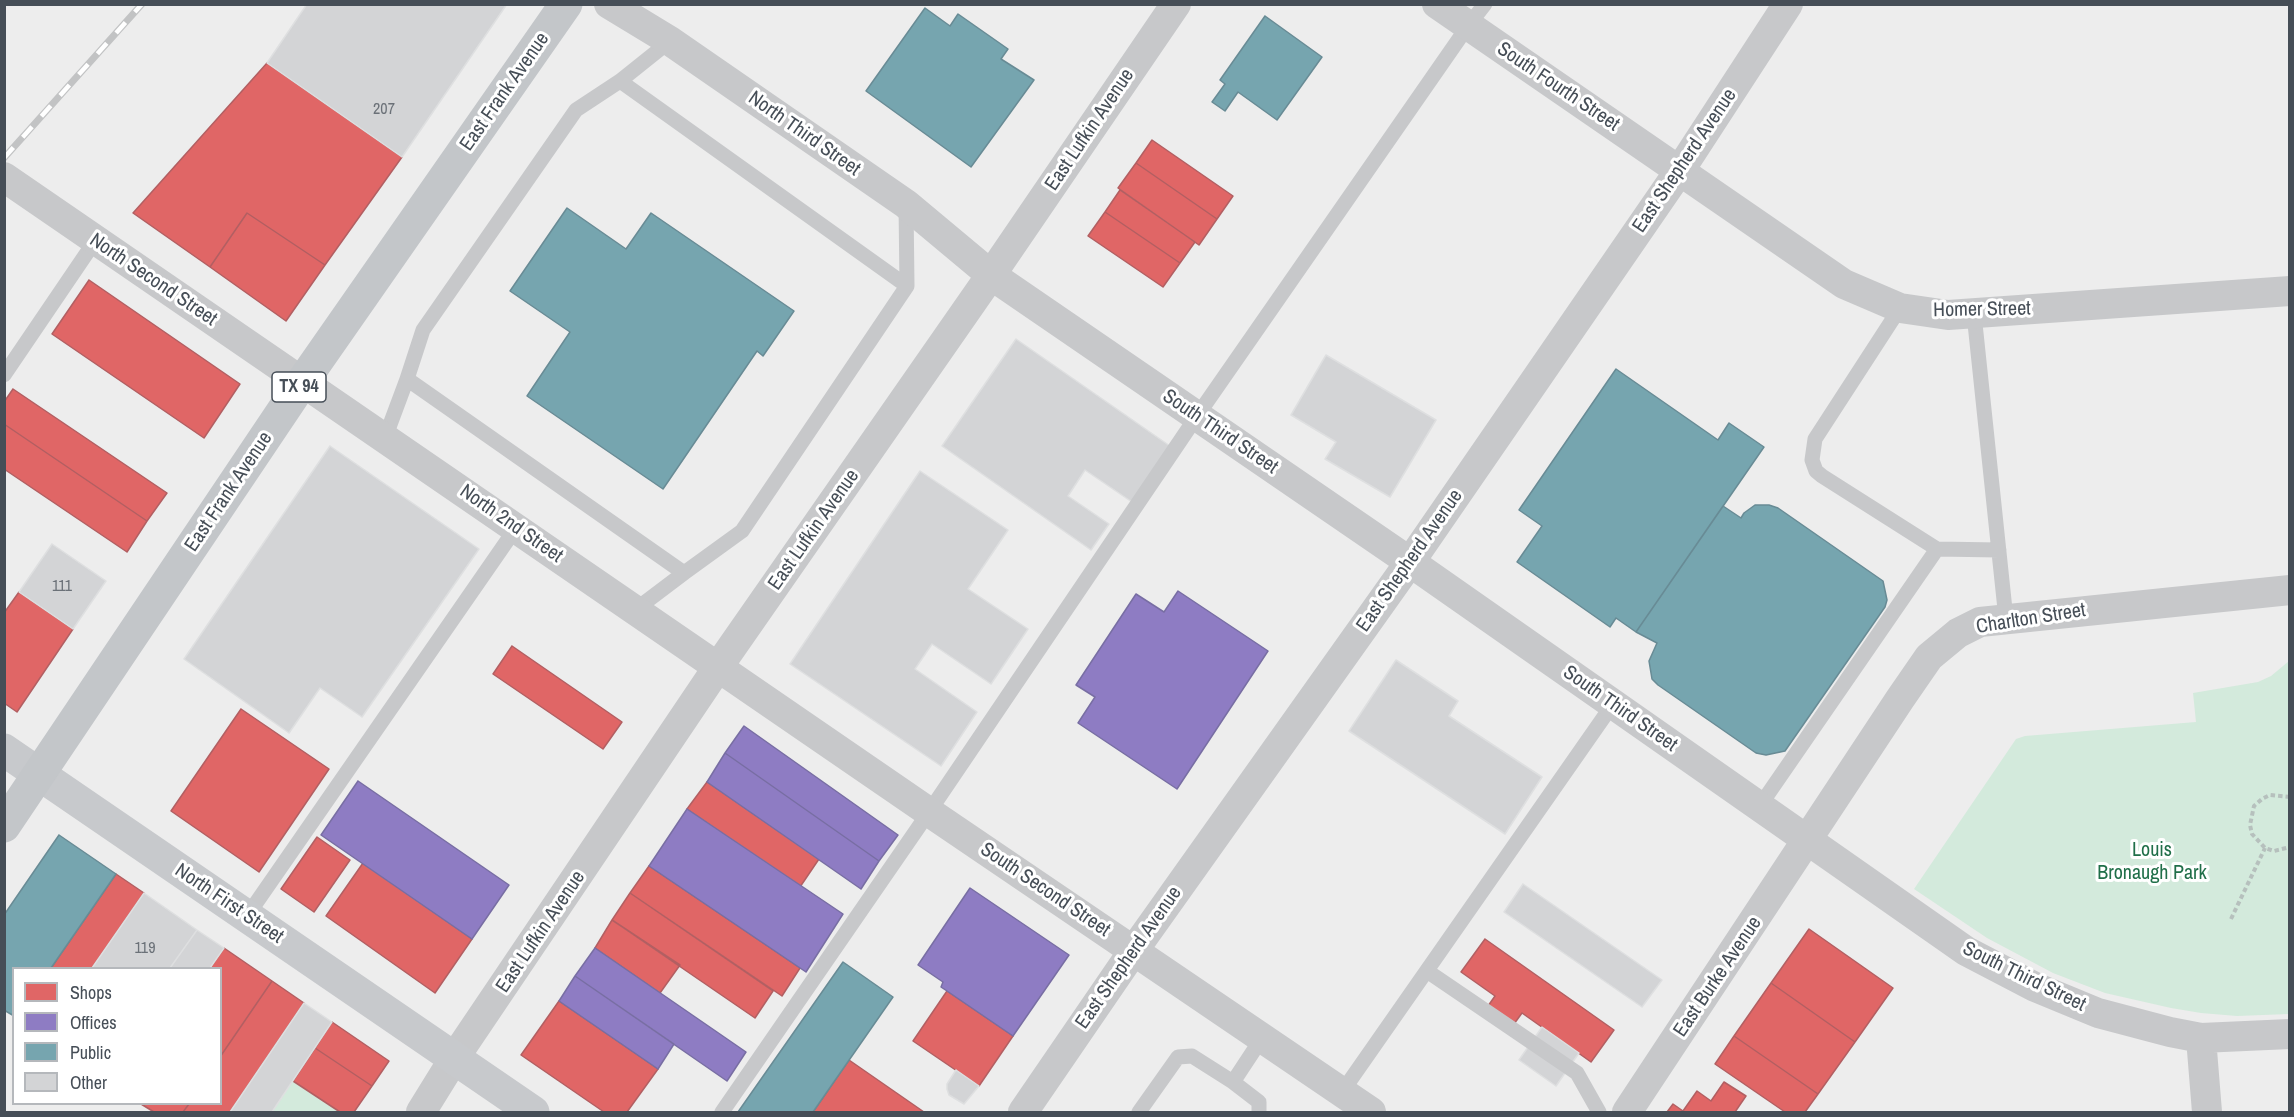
<!DOCTYPE html>
<style>
body{margin:0}
#map{position:relative;width:2294px;height:1117px;overflow:hidden;background:#ededed;font-family:"Archivo Narrow",sans-serif}
canvas{display:block}
.frame{position:absolute;inset:0;border:6px solid #464e57;pointer-events:none}
.legend{position:absolute;left:12px;top:967px;width:210px;height:138px;box-sizing:border-box;background:#fff;border:2px solid #b5b8bc;margin:0;padding:8px 10px;list-style:none;font-size:18px;color:#464e57}
.legend li{display:flex;align-items:center;gap:12px;height:30px}
.legend b{width:30px;border:2px solid #b5b8bc}
</style>
<div id="map">
<canvas width="2294" height="1117"></canvas>
<div class="frame"></div>
<ul class="legend">
<li><b style="height:16px;background:#e06666"></b>Shops</li>
<li><b style="height:16px;background:#8e7cc3"></b>Offices</li>
<li><b style="height:16px;background:#76a5af"></b>Public</li>
<li><b style="height:16px;background:#d3d4d6"></b>Other</li>
</ul>
</div>
<script>
const context = document.querySelector('canvas').getContext('2d');
context.lineJoin = 'round';
function paint(path, color) { context.fillStyle = color; context.fill(path, 'evenodd'); }
const poly = rows => new Path2D(rows.map(r => 'M' + r).join(''));
function strokePath(path, color, width, dash) { context.strokeStyle = color; context.lineWidth = width; context.lineCap = dash ? 'butt' : 'round'; context.setLineDash(dash || []); context.stroke(path); }
function label(font, color, halo, rows, align = 'center') {
  context.font = font + ' "Archivo Narrow",sans-serif'; context.lineWidth = 6; context.setLineDash([]); context.textBaseline = 'middle'; context.strokeStyle = halo; context.fillStyle = color; for (const [text, x, y, turn = 0] of rows) {
    context.save(); context.translate(x, y); context.rotate((+turn || 0) * Math.PI / 180); context.textAlign = isNaN(turn) ? turn : align; if (halo) context.strokeText(text, 0, 0); context.fillText(text, 0, 0); context.restore();
  }
}
paint(poly([
 [2289,661,2289,1014,2237,1016,2201,1013,2171,1008,2105,993,2053,973,1987,938,1914,889,2016,739,2025,736,2196,722,2193,693,2258,682,2271,676],
 [293,1081,340,1112,272,1112]
]), '#d3eadc');
const shops = poly([
 [267,63,402,157,325,265,247,213,210,267,133,213,267,63],
 [1152,140,1233,196,1217,219,1136,163,1152,140],
 [1136,163,1217,219,1199,245,1118,188,1136,163],
 [1120,190,1195,242,1180,263,1105,212,1120,190],
 [1105,212,1180,263,1163,287,1088,236,1105,212],
 [247,213,325,265,286,321,210,267,247,213],
 [89,280,240,384,204,438,52,334,89,280],
 [13,389,167,493,147,521,4,424,4,402,13,389],
 [4,424,147,521,127,552,4,469,4,424],
 [19,592,73,629,17,712,4,703,4,613,19,592],
 [512,646,622,722,603,749,493,674,512,646],
 [241,709,329,769,259,872,171,811,241,709],
 [707,782,819,859,800,887,687,809,707,782],
 [317,837,350,860,314,912,281,889,317,837],
 [363,863,472,939,435,993,326,916,363,863],
 [649,866,800,968,782,996,630,893,649,866],
 [116,874,144,893,92,968,51,968,116,874],
 [630,893,773,991,755,1018,612,920,630,893],
 [612,920,680,965,660,993,595,948,612,920],
 [1809,929,1893,988,1855,1042,1771,983,1809,929],
 [1485,939,1614,1030,1591,1062,1522,1013,1514,1024,1488,1006,1495,996,1461,972,1485,939],
 [224,948,272,981,220,1057,220,968,210,968,224,948],
 [272,981,304,1003,230,1112,183,1112,189,1104,220,1104,220,1057,272,981],
 [1771,983,1855,1042,1818,1094,1734,1036,1771,983],
 [947,991,1013,1036,979,1086,913,1041,947,991],
 [559,1001,658,1069,627,1112,604,1112,521,1055,559,1001],
 [332,1022,389,1061,372,1086,315,1048,332,1022],
 [1734,1036,1818,1094,1805,1112,1785,1112,1715,1064,1734,1036],
 [315,1048,372,1086,354,1112,340,1112,293,1081,315,1048],
 [849,1060,924,1112,813,1112,849,1060],
 [1724,1082,1746,1096,1735,1112,1667,1112,1673,1104,1683,1111,1697,1091,1711,1101,1724,1082],
 [141,1104,189,1104,183,1112,154,1112,141,1104]
]);
paint(shops, '#e06666');
strokePath(shops, '#b25f62', 1.5);
const offices = poly([
 [1178,591,1268,651,1177,789,1078,723,1095,697,1076,685,1136,594,1164,612,1178,591],
 [744,726,898,835,879,861,725,753,744,726],
 [725,753,879,861,861,889,707,782,725,753],
 [358,781,509,885,472,939,321,835,358,781],
 [687,809,843,914,806,972,649,866,687,809],
 [970,888,1069,955,1013,1036,947,991,941,987,943,982,918,965,970,888],
 [595,948,746,1052,727,1081,575,976,595,948],
 [575,976,674,1044,658,1069,559,1001,575,976]
]);
paint(offices, '#8e7cc3');
strokePath(offices, '#786ea3', 1.5);
const public = poly([
 [925,8,950,26,958,14,1008,49,1001,59,1034,80,971,167,866,91,925,8],
 [1265,16,1322,57,1277,120,1238,92,1225,111,1212,102,1225,84,1220,80,1265,16],
 [567,208,626,249,651,213,794,311,763,356,757,351,663,489,527,396,570,332,510,291,567,208],
 [1616,369,1718,440,1729,423,1764,447,1636,632,1616,618,1610,627,1517,562,1542,526,1519,510,1616,369],
 [1755,505,1769,505,1778,508,1883,581,1887,600,1885,607,1785,751,1766,755,1756,753,1658,685,1652,679,1649,661,1657,643,1636,632,1723,506,1741,518,1744,513,1755,505],
 [59,835,116,874,51,968,14,968,14,1016,4,1010,4,915,59,835],
 [843,962,893,997,813,1112,738,1112,843,962]
]);
paint(public, '#76a5af');
strokePath(public, '#688b95', 1.5);
const building = poly([
 [307,4,507,4,402,157,267,63,307,4],
 [1016,339,1170,446,1132,502,1085,470,1068,496,1109,524,1091,550,942,446,1016,339],
 [1326,355,1436,420,1390,497,1325,459,1336,442,1291,415,1326,355],
 [330,446,479,549,362,717,320,688,289,733,184,659,330,446],
 [920,471,1008,530,968,589,1028,629,991,684,932,644,915,669,977,712,941,766,790,664,920,471],
 [52,544,106,581,73,629,19,592,52,544],
 [1396,660,1458,701,1449,716,1542,777,1505,834,1349,731,1396,660],
 [1523,884,1662,980,1642,1007,1504,912,1523,884],
 [144,893,197,930,170,968,92,968,144,893],
 [197,930,224,948,210,968,170,968,197,930],
 [304,1003,332,1022,272,1112,230,1112,304,1003],
 [1542,1027,1579,1053,1556,1086,1519,1060,1542,1027],
 [956,1070,979,1086,964,1104,949,1095,947,1089,947,1084,956,1070]
]);
paint(building, '#d3d4d6');
strokePath(building, '#dedfe0', 1.5);
strokePath(poly([
 [2290,797,2270,795,2262,799,2254,806,2250,825,2252,834,2265,848,2274,851,2290,847],
 [2231,919,2265,848]
]), '#b6c0bd', 4, [4.5, 3]);
strokePath(poly([
 [620,81,907,286,742,531,684,573,407,379,423,330,576,110,620,81],
 [620,81,670,41],
 [906,204,907,286],
 [1900,308,1815,439,1812,460,1816,471,1822,476,1937,549,1999,550],
 [1974,314,2006,619],
 [4,375,95,241],
 [385,438,407,379],
 [635,610,684,573],
 [1759,807,1937,549],
 [247,916,516,528],
 [1427,971,1577,1073,1599,1112],
 [1233,1082,1259,1102,1259,1112],
 [1342,1092,1613,704],
 [722,1112,929,812,1197,416,1468,26,1485,4],
 [1139,1112,1178,1057,1192,1056,1233,1082,1262,1038]
]), '#c7c8ca', 15);
strokePath(poly([
 [609,4,670,41,906,204,991,275,1410,562,1966,951,2035,987,2098,1013,2170,1032,2201,1038,2290,1034],
 [1437,4,1844,284,1900,308,1948,315,2290,291],
 [4,177,929,812,1371,1112],
 [2201,1038,2207,1112],
 [421,1112,455,1057,718,667,991,275,1176,4],
 [1023,1112,1134,950,1410,562,1680,170,1788,4],
 [1627,1112,1900,699,1929,657,1958,633,1980,622,2290,590]
]), '#c7c8ca', 30);
strokePath(poly([
 [4,750,533,1112]
]), '#c7c9cc', 33);
strokePath(poly([
 [4,826,303,381,566,4]
]), '#c3c6c9', 33);
const rail = poly([
 [4,158,142,4]
]);
strokePath(rail, '#c2c3c4', 7);
strokePath(rail, '#fff', 4.5, [14]);
label('16px', '#6b7178', null, [
 ["207",384,110],
 ["111",62,587],
 ["119",145,949]
]);
for (const [x, y, w] of [
 [299,387,54]
]) { const box = new Path2D(); box.roundRect(x - w / 2, y - 15, w, 30, 4.5); context.fillStyle = '#fff'; context.fill(box); strokePath(box, '#464e57', 1.5); }
label('bold 18px', '#464e57', null, [
 ["TX 94",299,387]
]);
label('20px', '#464e57', '#fff', [
 ["South Fourth Street",1558,87,34],
 ["East Frank Avenue",505,92,-55],
 ["East Lufkin Avenue",1090,130,-56],
 ["North Third Street",804,134,35],
 ["East Shepherd Avenue",1685,161,-56],
 ["North Second Street",153,280,34],
 ["Homer Street",1982,310,-1],
 ["South Third Street",1220,432,34],
 ["East Frank Avenue",229,492,-56],
 ["North 2nd Street",511,524,35],
 ["East Lufkin Avenue",814,530,-55],
 ["East Shepherd Avenue",1410,561,-55],
 ["Charlton Street",2031,619,-9],
 ["South Third Street",1620,709,35],
 ["South Second Street",1045,890,34],
 ["North First Street",229,904,34],
 ["East Lufkin Avenue",541,932,-56],
 ["East Shepherd Avenue",1129,958,-55],
 ["East Burke Avenue",1718,977,-56],
 ["South Third Street",2024,977,26]
]);
label('20px', '#206f49', '#fff', [
 ["Louis",2152,851],
 ["Bronaugh Park",2152,874]
]);
</script>
